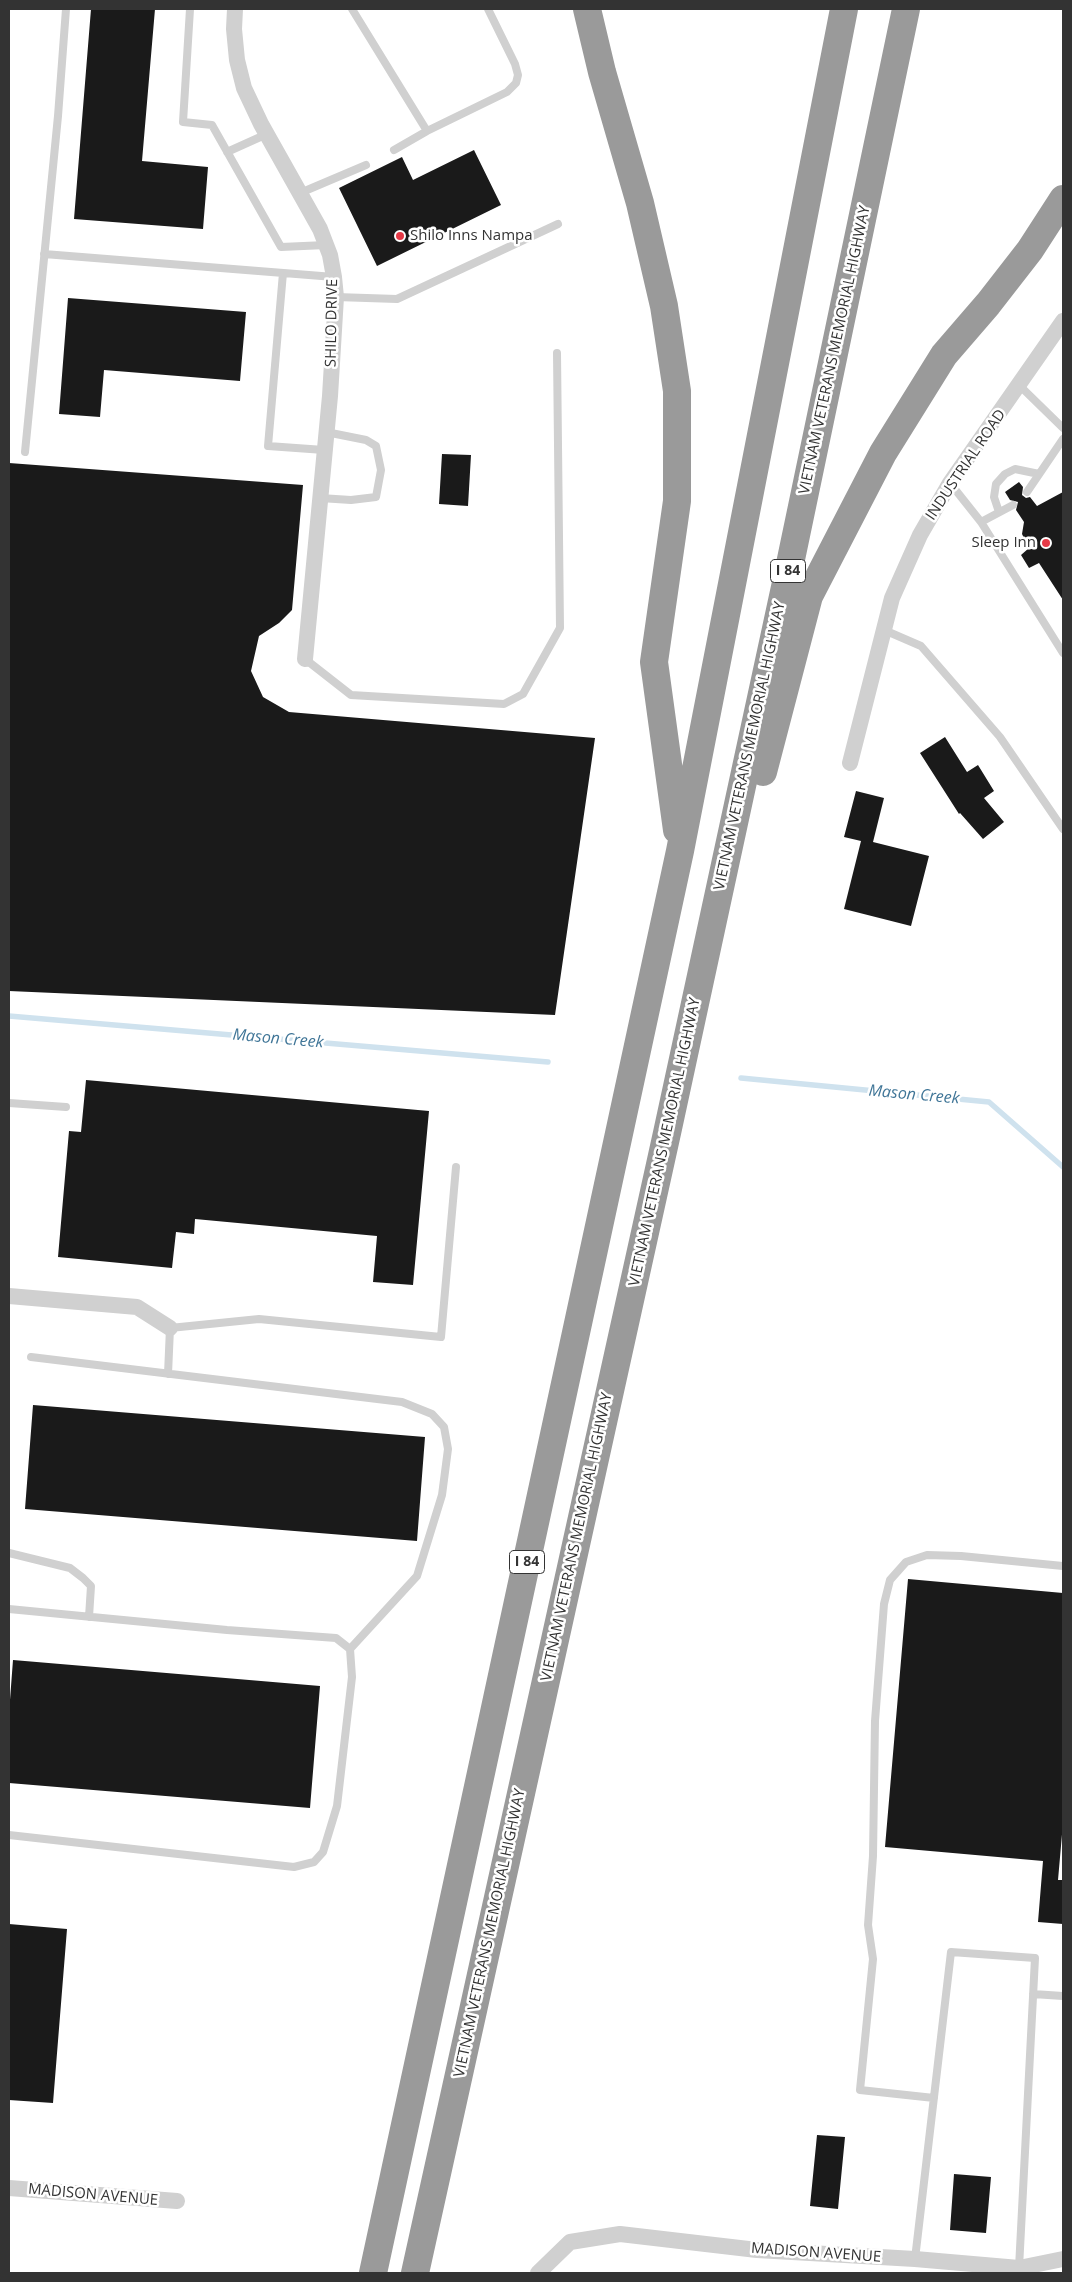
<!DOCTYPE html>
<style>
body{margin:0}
#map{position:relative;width:1072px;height:2282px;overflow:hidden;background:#fff;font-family:"Open Sans",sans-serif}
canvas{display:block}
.frame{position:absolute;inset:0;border:10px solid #333;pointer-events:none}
</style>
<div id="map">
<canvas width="1072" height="2282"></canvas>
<div class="frame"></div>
</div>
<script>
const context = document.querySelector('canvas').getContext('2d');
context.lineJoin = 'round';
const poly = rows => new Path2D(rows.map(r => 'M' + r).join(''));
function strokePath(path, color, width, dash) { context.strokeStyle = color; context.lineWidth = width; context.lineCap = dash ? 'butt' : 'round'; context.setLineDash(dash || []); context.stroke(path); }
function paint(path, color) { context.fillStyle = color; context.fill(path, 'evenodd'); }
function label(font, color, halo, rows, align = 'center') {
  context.font = font + ' "Open Sans",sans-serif'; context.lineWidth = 5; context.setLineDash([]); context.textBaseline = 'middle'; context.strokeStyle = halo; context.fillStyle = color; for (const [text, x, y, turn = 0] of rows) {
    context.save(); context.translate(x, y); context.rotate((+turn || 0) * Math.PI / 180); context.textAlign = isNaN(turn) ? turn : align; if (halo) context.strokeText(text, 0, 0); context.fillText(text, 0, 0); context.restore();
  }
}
strokePath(poly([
 [9,1016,548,1062],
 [741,1078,989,1102,1063,1167]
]), '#cfe2ee', 5.5);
paint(poly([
 [91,9,155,9,142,161,208,167,203,229,74,219],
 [474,150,501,205,377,266,339,188,402,157,413,180],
 [68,298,246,312,240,381,104,370,100,417,59,414],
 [442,454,471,455,468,506,439,504],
 [9,463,303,485,292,610,279,623,259,636,251,671,263,697,289,712,595,738,555,1015,9,991],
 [1019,482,1023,487,1022,495,1026,498,1030,497,1037,506,1063,492,1063,600,1039,563,1029,568,1021,555,1029,548,1022,534,1024,522,1016,510,1018,502,1010,500,1005,492],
 [945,737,967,772,978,765,994,791,984,798,1004,822,983,839,960,813,959,814,920,753],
 [856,791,884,798,873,842,929,856,911,926,844,909,861,841,844,837],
 [86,1080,429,1111,413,1285,373,1282,377,1236,195,1219,194,1234,176,1232,172,1268,58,1257,69,1131,81,1132],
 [33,1405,425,1437,417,1541,25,1509],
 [908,1579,1063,1593,1063,1823,1058,1880,1063,1880,1063,1924,1038,1922,1043,1861,885,1847],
 [13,1660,320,1686,310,1808,9,1783,9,1713],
 [9,1924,67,1929,53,2103,9,2100],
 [817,2135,845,2137,838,2209,810,2206],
 [954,2174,991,2177,986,2233,950,2230]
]), '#1a1a1a');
strokePath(poly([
 [190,9,183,122,212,125,281,247,326,245],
 [352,9,427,131,507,92,516,83,518,75,515,64,488,9],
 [394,150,427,131],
 [227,152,267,134],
 [300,193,366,165],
 [44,254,334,277],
 [283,273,268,446,324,450],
 [336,297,397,299,558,224],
 [1020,386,1063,428],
 [25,452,58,116,66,9],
 [950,483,981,522,1063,653],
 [1027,492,1063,439],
 [320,498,351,500,376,497,381,470,376,446,366,440,326,432],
 [999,512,994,497,996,484,1005,474,1015,469,1039,474],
 [981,522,1013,505],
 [884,630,921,646,1000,737,1063,829],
 [305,659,351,695,504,704,523,694,560,628,557,353],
 [9,1103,66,1107],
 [31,1357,402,1402,432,1414,444,1427,448,1449,442,1495,417,1576,350,1649],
 [168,1374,170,1328,259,1319,441,1337,456,1167],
 [9,1553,70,1568,83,1578,91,1586,89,1617],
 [9,1609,227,1630,336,1638,350,1649,352,1677,337,1806,323,1852,314,1862,294,1867,9,1835],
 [1033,1994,1063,1996],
 [934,2098,860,2090,873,1959,868,1925,873,1856,875,1721,884,1604,890,1580,906,1562,927,1555,961,1556,1063,1566],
 [915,2259,951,1952,1035,1958,1019,2268]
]), '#d0d0d0', 8);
strokePath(poly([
 [235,9,234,29,237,60,244,88,261,124,320,229,330,255,334,277,336,297,330,396,305,659],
 [850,763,892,598,920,535,950,483,1063,321],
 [9,1296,137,1307,170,1328],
 [9,2188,177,2201],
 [538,2273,570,2242,620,2234,757,2250,915,2259,1019,2268,1063,2259]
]), '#d0d0d0', 16);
strokePath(poly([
 [587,9,602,72,640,203,664,306,677,391,677,501,654,662,677,830],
 [763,772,809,596,883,453,944,355,988,304,1030,250,1063,199],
 [373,2273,680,851,844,9],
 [415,2273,667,1133,790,564,906,9]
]), '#9a9a9a', 28);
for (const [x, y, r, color] of [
 [400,236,5,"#e63946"],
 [1046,543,5,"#e63946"]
]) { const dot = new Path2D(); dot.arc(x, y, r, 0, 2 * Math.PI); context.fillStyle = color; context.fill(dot); strokePath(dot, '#fff', 2); }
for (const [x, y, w] of [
 [788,571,35],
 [527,1562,35]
]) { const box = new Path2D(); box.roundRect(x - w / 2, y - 11.5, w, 23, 4); context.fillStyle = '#fff'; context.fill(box); strokePath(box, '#333', 1); }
label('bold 14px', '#333', null, [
 ["I 84",788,571],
 ["I 84",527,1562]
]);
label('15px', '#333', '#fff', [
 ["Shilo Inns Nampa",410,236],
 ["Sleep Inn",1036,543,"right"]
], 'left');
label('15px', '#333', '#fff', [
 ["SHILO DRIVE",332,323,-89],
 ["VIETNAM VETERANS MEMORIAL HIGHWAY",835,350,-78],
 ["INDUSTRIAL ROAD",966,465,-56],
 ["VIETNAM VETERANS MEMORIAL HIGHWAY",750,746,-78],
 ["VIETNAM VETERANS MEMORIAL HIGHWAY",665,1142,-78],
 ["VIETNAM VETERANS MEMORIAL HIGHWAY",577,1537,-78],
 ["VIETNAM VETERANS MEMORIAL HIGHWAY",490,1933,-78],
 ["MADISON AVENUE",93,2195,5],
 ["MADISON AVENUE",816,2253,4]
]);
label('italic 16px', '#3f7597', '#fff', [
 ["Mason Creek",278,1039,5],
 ["Mason Creek",914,1095,5]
]);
</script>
